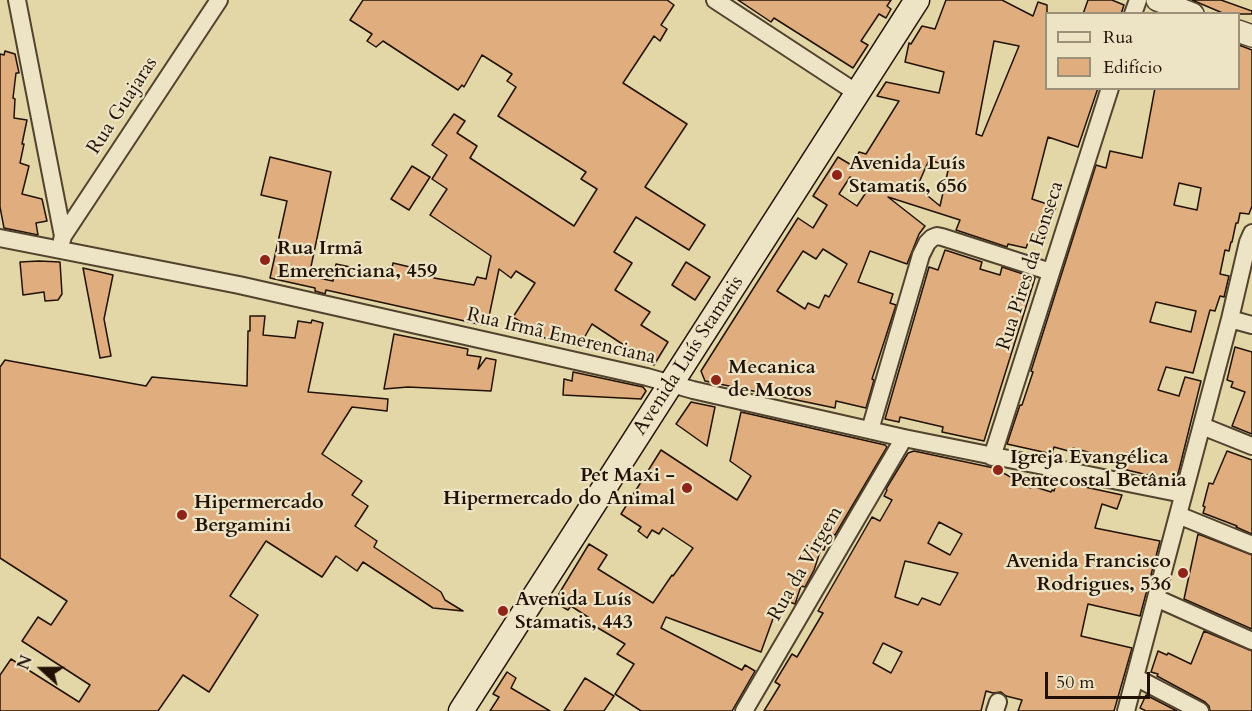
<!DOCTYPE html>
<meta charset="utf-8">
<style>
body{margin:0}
#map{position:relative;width:1252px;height:711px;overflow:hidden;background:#e3d6a7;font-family:Cardo,serif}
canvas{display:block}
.legend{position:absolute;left:1045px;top:12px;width:195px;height:78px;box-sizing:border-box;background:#ede4c6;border:2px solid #9c9079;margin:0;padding:8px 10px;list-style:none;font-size:18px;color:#221206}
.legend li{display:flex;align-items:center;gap:12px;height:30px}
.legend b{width:30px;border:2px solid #9c9079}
.north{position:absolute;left:12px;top:639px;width:60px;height:60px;-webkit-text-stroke:4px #ede4c6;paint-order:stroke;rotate:291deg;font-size:16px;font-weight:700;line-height:24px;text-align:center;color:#221206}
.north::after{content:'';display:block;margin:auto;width:21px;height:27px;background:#221206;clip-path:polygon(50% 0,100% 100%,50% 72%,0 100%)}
.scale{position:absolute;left:1045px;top:672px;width:105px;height:27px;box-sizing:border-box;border:3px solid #221206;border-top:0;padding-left:8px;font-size:18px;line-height:21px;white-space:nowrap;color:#221206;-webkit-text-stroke:4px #ede4c6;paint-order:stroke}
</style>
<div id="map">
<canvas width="1252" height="711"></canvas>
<ul class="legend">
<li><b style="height:8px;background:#ede4c6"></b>Rua</li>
<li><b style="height:16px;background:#dfad7e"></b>Edifício</li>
</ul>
<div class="north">N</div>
<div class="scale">50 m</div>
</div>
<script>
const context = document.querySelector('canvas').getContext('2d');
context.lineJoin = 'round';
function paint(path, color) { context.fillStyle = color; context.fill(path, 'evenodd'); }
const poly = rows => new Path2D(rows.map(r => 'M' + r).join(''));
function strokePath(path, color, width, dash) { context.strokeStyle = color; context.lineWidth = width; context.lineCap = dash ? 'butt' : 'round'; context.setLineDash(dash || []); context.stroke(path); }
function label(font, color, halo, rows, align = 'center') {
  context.font = font + ' Cardo,serif'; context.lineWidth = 4.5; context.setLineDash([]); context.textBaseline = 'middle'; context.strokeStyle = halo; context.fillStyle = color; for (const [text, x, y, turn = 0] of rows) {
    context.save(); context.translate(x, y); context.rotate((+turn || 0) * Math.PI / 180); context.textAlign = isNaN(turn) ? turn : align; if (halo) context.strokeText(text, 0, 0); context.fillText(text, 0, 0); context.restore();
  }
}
const building = poly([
 [363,0,667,0,674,5,661,25,667,29,660,41,654,36,623,83,687,124,645,187,705,225,689,250,636,217,614,252,632,263,615,290,650,312,641,325,668,342,654,365,592,324,579,347,548,340,513,317,535,283,516,271,511,278,499,269,487,326,326,290,325,294,315,291,315,288,270,278,287,201,261,195,270,157,331,172,309,276,333,281,336,264,360,269,359,273,384,277,386,268,392,269,393,263,427,271,426,275,434,276,434,278,474,285,477,277,486,279,491,256,430,215,447,189,432,179,447,155,432,145,454,114,465,121,457,133,477,146,470,158,574,226,597,189,581,179,586,172,498,116,516,87,507,81,512,74,482,55,464,87,462,85,458,90,383,41,376,47,367,41,372,34,350,20,363,0],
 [738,0,891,0,887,6,891,9,886,18,879,14,861,41,868,45,853,68,774,18,771,22,738,0],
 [946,0,1002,0,1033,16,1038,2,1047,5,1047,88,1098,88,1078,147,1048,137,1032,199,1056,207,1044,239,1039,237,1037,242,1029,240,1026,248,1008,244,1007,247,956,230,960,220,888,197,925,226,919,234,907,264,870,251,858,282,893,294,890,303,896,305,872,379,874,380,866,408,836,401,835,408,705,381,701,371,798,218,813,228,827,205,813,196,838,157,853,166,859,152,866,154,899,101,877,96,886,82,939,93,944,72,905,62,909,43,911,44,922,26,935,29,946,0],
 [994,41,1019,46,982,136,976,134,994,41],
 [929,160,949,166,940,206,917,187,929,160],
 [850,177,869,188,857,206,839,194,850,177],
 [823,249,847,264,829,297,825,295,819,308,808,303,805,309,777,291,803,251,816,259,823,249],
 [1088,0,1112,0,1124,5,1121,14,1083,14,1088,0],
 [1192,0,1221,0,1252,11,1252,14,1225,14,1192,0],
 [1239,45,1252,50,1252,206,1249,214,1240,213,1238,223,1236,223,1232,242,1231,242,1229,251,1225,250,1220,274,1229,276,1224,297,1220,296,1215,311,1210,310,1193,373,1166,367,1158,390,1179,396,1185,377,1201,381,1176,482,1123,469,1124,468,1093,458,1095,454,1073,448,1072,452,1054,447,1052,454,1007,444,1020,405,1022,405,1033,372,1031,371,1096,165,1106,168,1110,151,1142,158,1155,88,1239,88,1239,45],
 [1179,183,1201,188,1197,210,1174,205,1179,183],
 [1156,302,1196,311,1191,332,1150,322,1156,302],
 [5,51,15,54,19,73,16,73,13,98,15,99,14,118,27,120,22,144,24,144,20,163,29,166,22,194,42,199,47,221,36,223,38,235,4,228,0,207,0,54,4,55,5,51],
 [412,166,430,177,409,210,391,199,412,166],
 [945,250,982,262,980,269,1000,275,1002,267,1035,278,984,441,942,432,943,427,900,417,899,422,885,419,929,267,938,270,945,250],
 [39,261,60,262,62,294,58,300,45,301,44,292,23,295,20,262,39,261],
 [686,262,710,277,695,300,672,285,686,262],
 [83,268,113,275,104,319,111,356,100,358,83,268],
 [250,316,265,316,263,335,295,338,298,321,311,323,312,320,323,323,308,392,388,399,387,411,352,407,322,454,362,481,352,495,368,506,355,526,377,541,374,547,441,592,445,600,463,611,433,608,363,562,357,571,336,556,322,577,266,541,230,596,258,615,209,692,183,675,158,711,0,711,0,675,11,659,79,702,90,685,22,641,38,617,51,625,67,601,0,558,0,367,5,360,146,386,152,377,247,386,248,331,250,331,250,316],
 [394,334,468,349,467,355,481,357,478,369,486,358,496,360,491,391,408,387,384,389,394,334],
 [1235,347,1252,352,1252,434,1232,426,1245,392,1231,387,1233,382,1227,380,1235,347],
 [573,372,643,387,646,391,641,399,563,395,564,379,572,381,573,372],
 [691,402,715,407,707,446,676,424,691,402],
 [741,412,885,445,887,447,835,535,829,533,824,550,821,549,814,570,805,587,801,586,795,604,787,601,786,605,779,602,761,652,666,617,661,628,742,670,745,665,755,671,732,711,641,711,615,694,634,664,617,654,625,644,588,622,591,619,571,606,568,610,554,602,589,544,607,555,598,569,653,603,672,575,673,576,693,548,663,528,659,534,652,530,647,538,638,531,641,527,621,514,661,450,737,500,751,476,730,461,741,412],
 [914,451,994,468,1031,488,1032,486,1051,492,1052,490,1054,491,1057,481,1122,495,1117,509,1102,504,1095,528,1160,541,1140,616,1088,604,1081,636,1132,648,1114,711,1018,711,1022,700,1006,696,1001,692,993,693,986,691,981,711,764,711,780,685,775,682,792,654,797,657,823,613,818,611,872,517,880,521,892,500,884,496,887,490,886,489,908,453,914,451],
 [939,522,962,534,950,555,928,543,939,522],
 [905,561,958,573,940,605,922,598,918,605,895,597,905,561],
 [883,643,902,652,891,673,873,663,883,643],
 [1227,451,1252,460,1252,534,1236,527,1237,526,1203,513,1205,507,1203,506,1209,483,1213,484,1227,451],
 [1198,534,1252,555,1252,629,1184,599,1198,534],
 [1204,631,1252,651,1252,711,1210,711,1209,706,1205,702,1157,676,1158,674,1151,672,1158,651,1167,655,1168,653,1191,664,1204,631],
 [507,672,516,678,511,688,550,711,490,711,499,697,493,694,507,672],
 [585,678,614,696,604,711,564,711,585,678],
 [1146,695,1177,711,1146,711,1140,708,1146,695]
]);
paint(building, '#dfad7e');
strokePath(building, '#221206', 1.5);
const minor = poly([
 [17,0,63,236,62,240],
 [715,0,857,93],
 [1133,14,1138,0],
 [63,236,219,0],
 [0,238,239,285,647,377,693,390,904,438,1183,494],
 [1230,319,1252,325],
 [1202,426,1252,446],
 [870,430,921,255,927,243,932,238,937,236,942,237,1051,272],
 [992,457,1110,88],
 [1178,515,1252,545],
 [1156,598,1252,641],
 [1135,677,1200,711],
 [744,711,904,438],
 [995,711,998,702],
 [1126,711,1230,319,1248,242,1252,233]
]);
const tertiary = poly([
 [1157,0,1193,14],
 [1238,31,1252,36]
]);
const secondary = poly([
 [461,711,917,0]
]);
strokePath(minor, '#52432e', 20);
strokePath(tertiary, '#52432e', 24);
strokePath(secondary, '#221206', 27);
strokePath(minor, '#ede4c6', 16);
strokePath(tertiary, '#ede4c6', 21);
strokePath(secondary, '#ede4c6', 24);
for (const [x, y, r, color] of [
 [837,175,6,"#8f2418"],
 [265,260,6,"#8f2418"],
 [716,380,6,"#8f2418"],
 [998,470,6,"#8f2418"],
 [687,488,6,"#8f2418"],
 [182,515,6,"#8f2418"],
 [1183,573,6,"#8f2418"],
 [503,611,6,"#8f2418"]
]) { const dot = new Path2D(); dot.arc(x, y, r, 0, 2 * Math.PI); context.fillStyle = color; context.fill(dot); strokePath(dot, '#ede4c6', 2); }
label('20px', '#221206', '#ede4c6', [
 ["Rua Guajaras",123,106,-57],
 ["Rua Pires da Fonseca",1031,266,-72],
 ["Rua Irmã Emerenciana",561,337,13],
 ["Avenida Luís Stamatis",689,356,-57],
 ["Rua da Virgem",806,564,-60]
]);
label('bold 20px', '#221206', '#ede4c6', [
 ["Avenida Luís",849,164],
 ["Stamatis, 656",849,187],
 ["Rua Irmã",277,249],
 ["Emerenciana, 459",277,272],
 ["Mecanica",728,368],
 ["de Motos",728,391],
 ["Igreja Evangélica",1010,458],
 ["Pentecostal Betânia",1010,481],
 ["Pet Maxi -",675,476,"right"],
 ["Hipermercado do Animal",675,499,"right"],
 ["Hipermercado",194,503],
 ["Bergamini",194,526],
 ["Avenida Francisco",1171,562,"right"],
 ["Rodrigues, 536",1171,585,"right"],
 ["Avenida Luís",515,600],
 ["Stamatis, 443",515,623]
], 'left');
</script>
